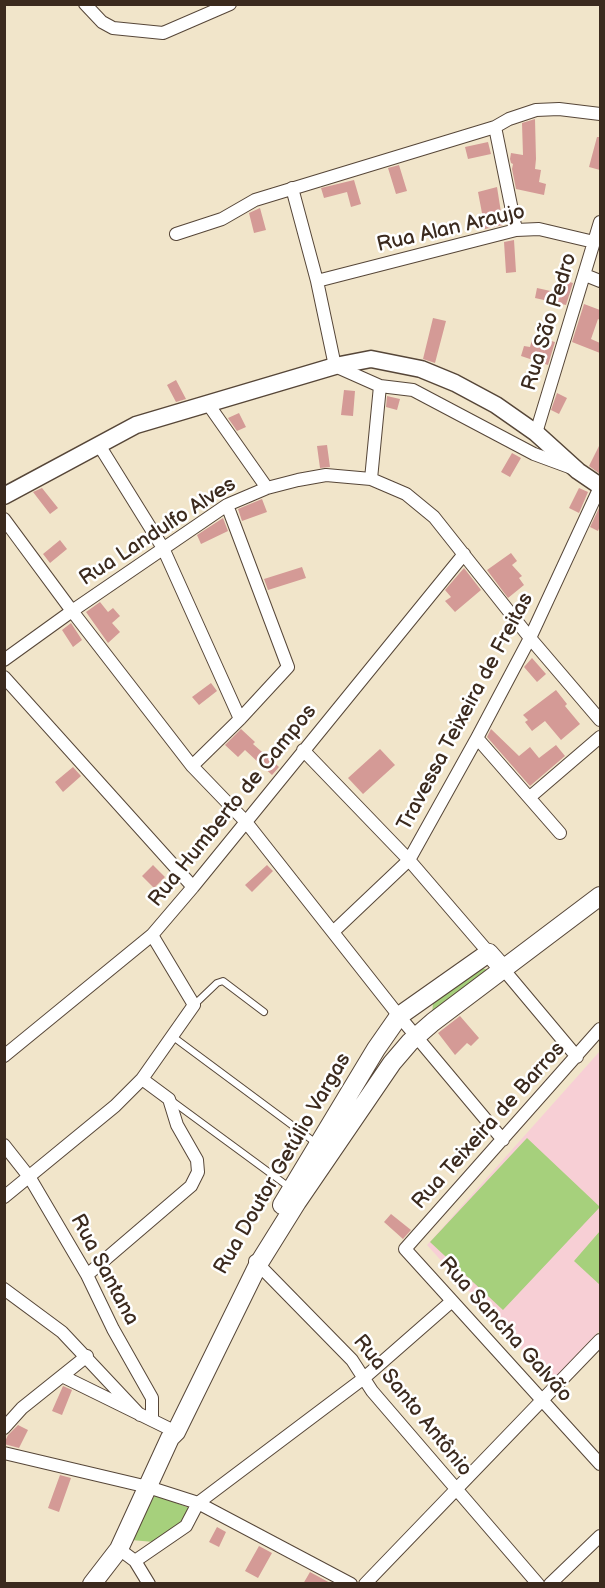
<!DOCTYPE html>
<meta charset="utf-8">
<style>
body{margin:0}
#map{position:relative;width:605px;height:1588px;overflow:hidden;background:#f1e5ca;font-family:"Balsamiq Sans",sans-serif}
canvas{display:block}
.frame{position:absolute;inset:0;border:6px solid #3b2a1e;pointer-events:none}
</style>
<div id="map">
<canvas width="605" height="1588"></canvas>
<div class="frame"></div>
</div>
<script>
const context = document.querySelector('canvas').getContext('2d');
context.lineJoin = 'round';
function paint(path, color) { context.fillStyle = color; context.fill(path, 'evenodd'); }
const poly = rows => new Path2D(rows.map(r => 'M' + r).join(''));
function strokePath(path, color, width, dash) { context.strokeStyle = color; context.lineWidth = width; context.lineCap = dash ? 'butt' : 'round'; context.setLineDash(dash || []); context.stroke(path); }
function label(font, color, halo, rows, align = 'center') {
  context.font = font + ' "Balsamiq Sans",sans-serif'; context.lineWidth = 5; context.setLineDash([]); context.textBaseline = 'middle'; context.strokeStyle = halo; context.fillStyle = color; for (const [text, x, y, turn = 0] of rows) {
    context.save(); context.translate(x, y); context.rotate((+turn || 0) * Math.PI / 180); context.textAlign = isNaN(turn) ? turn : align; if (halo) context.strokeText(text, 0, 0); context.fillText(text, 0, 0); context.restore();
  }
}
paint(poly([
 [600,1051,600,1330,551,1382,427,1245]
]), '#f7cfd5');
paint(poly([
 [482,968,491,971,432,1015,433,1003],
 [527,1138,600,1207,503,1310,430,1242],
 [600,1231,600,1285,574,1261],
 [155,1495,192,1509,185,1522,154,1542,131,1540]
]), '#a6d07c');
paint(poly([
 [535,119,536,159,535,169,541,170,539,182,546,184,544,195,516,189,512,169,513,164,511,163,510,159,511,153,523,155,522,123],
 [597,137,600,137,600,170,589,167],
 [488,142,491,154,468,159,465,147],
 [399,165,407,191,396,194,388,168],
 [354,180,361,204,351,207,347,192,324,198,321,188],
 [497,187,503,225,485,229,478,192],
 [260,208,266,230,254,233,249,213],
 [514,240,516,272,506,273,504,242],
 [558,279,573,283,566,305,535,298,537,288,555,292],
 [584,304,600,310,600,320,598,319,591,339,600,343,600,353,572,342],
 [433,318,446,321,435,363,423,359],
 [533,336,555,342,548,365,521,356,524,346,530,347],
 [176,380,186,399,176,402,167,385],
 [344,390,355,391,353,416,341,415],
 [557,393,567,398,559,414,551,410],
 [387,396,400,399,397,410,386,407],
 [239,413,246,427,237,431,228,418],
 [600,444,600,474,589,466],
 [327,445,330,467,320,468,317,446],
 [512,453,521,458,510,477,501,472],
 [42,488,58,508,50,514,33,492],
 [579,488,588,492,579,513,569,508],
 [262,499,267,512,242,521,238,509],
 [600,506,600,526,598,531,590,527],
 [223,518,228,531,201,544,197,535],
 [60,540,67,549,50,563,43,554],
 [511,553,517,561,512,565,522,576,519,578,524,585,508,598,487,570],
 [302,567,306,578,268,590,264,579],
 [464,568,481,590,455,612,445,601,451,597,445,590],
 [100,602,108,612,113,608,120,616,112,623,120,632,108,643,86,612],
 [71,623,82,640,73,647,62,630],
 [532,658,546,674,537,682,524,667],
 [211,683,217,691,199,705,192,697],
 [556,690,567,704,565,706,580,724,561,740,545,721,532,731,525,722,528,720,523,715],
 [241,729,255,742,253,744,279,767,272,775,245,750,238,757,225,745],
 [491,729,519,756,530,747,539,758,556,745,565,756,530,786,487,737],
 [380,749,395,765,363,794,348,778],
 [73,767,81,776,63,792,55,782],
 [153,865,165,877,154,888,142,876],
 [267,865,273,871,252,892,245,885],
 [460,1016,479,1038,471,1046,467,1043,455,1055,438,1033],
 [391,1214,411,1230,403,1239,384,1222],
 [63,1386,72,1390,62,1415,52,1411],
 [18,1425,28,1430,19,1448,4,1444,8,1435],
 [60,1475,71,1478,59,1512,48,1508],
 [217,1527,226,1532,219,1547,209,1542],
 [259,1546,272,1553,258,1578,245,1571],
 [310,1572,332,1584,303,1584]
]), '#d49a96');
const service = poly([
 [194,1005,217,983,223,981,264,1012],
 [172,1036,316,1143],
 [172,1101,289,1187]
]);
const minor = poly([
 [85,4,102,22,113,28,163,33,230,4],
 [495,127,516,230],
 [292,188,317,281,335,366,380,386,413,390,534,454,572,468],
 [176,234,222,219,255,200,495,127,509,119,536,110,559,109,600,114],
 [585,275,600,281],
 [317,281,516,230,539,229,594,242],
 [208,404,267,488],
 [536,433,600,222],
 [99,445,163,548,240,719],
 [371,479,380,386],
 [4,519,72,611,192,766,246,822,399,1016,503,1140],
 [4,660,72,611,227,505,267,488,298,480,326,475,371,479,406,494,434,517,530,638,600,720],
 [4,677,193,887],
 [477,738,560,833],
 [303,750,409,860,489,953],
 [192,766,240,719,288,667,227,505],
 [530,797,600,737],
 [333,932,409,860,477,738,530,638,600,487],
 [504,970,577,1057],
 [600,1029,405,1249,600,1464],
 [4,1056,152,935,193,887,464,554],
 [4,1145,30,1178,87,1275,113,1329,152,1398,152,1420],
 [4,1197,115,1106,142,1079,194,1005,152,935],
 [255,1261,352,1360,372,1391,538,1584],
 [87,1275,191,1186,198,1172,197,1160,177,1125,169,1099,142,1079],
 [4,1289,62,1332,140,1415],
 [62,1376,176,1432],
 [4,1428,22,1408,87,1356],
 [4,1453,148,1487,198,1503,351,1584],
 [119,1549,135,1561,149,1584],
 [135,1561,186,1526,198,1503,364,1378,452,1301],
 [365,1584,600,1340],
 [550,1584,600,1536]
]);
const tertiary = poly([
 [4,496,136,425,335,366,371,359,421,369,455,383,496,405,536,433,578,471,600,486]
]);
const secondary = poly([
 [282,1205,376,1049,399,1016,487,954,489,953,504,970],
 [92,1584,119,1549,170,1438,176,1432,259,1263,297,1202,392,1063,410,1042,433,1022,600,896]
]);
strokePath(service, '#564638', 8);
strokePath(minor, '#564638', 14);
strokePath(tertiary, '#564638', 19);
strokePath(secondary, '#564638', 20);
strokePath(service, '#fff', 6);
strokePath(minor, '#fff', 12);
strokePath(tertiary, '#fff', 16);
strokePath(secondary, '#fff', 18);
label('21px', '#3b2a1e', '#fff', [
 ["Rua Alan Araujo",451,229,-13],
 ["Rua São Pedro",550,322,-73],
 ["Rua Landulfo Alves",158,532,-33],
 ["Travessa Teixeira de Freitas",466,712,-62],
 ["Rua Humberto de Campos",233,806,-51],
 ["Rua Teixeira de Barros",489,1126,-48],
 ["Rua Doutor Getúlio Vargas",283,1164,-60],
 ["Rua Santana",104,1270,62],
 ["Rua Sancha Galvão",505,1330,48],
 ["Rua Santo Antônio",412,1406,51]
]);
</script>
